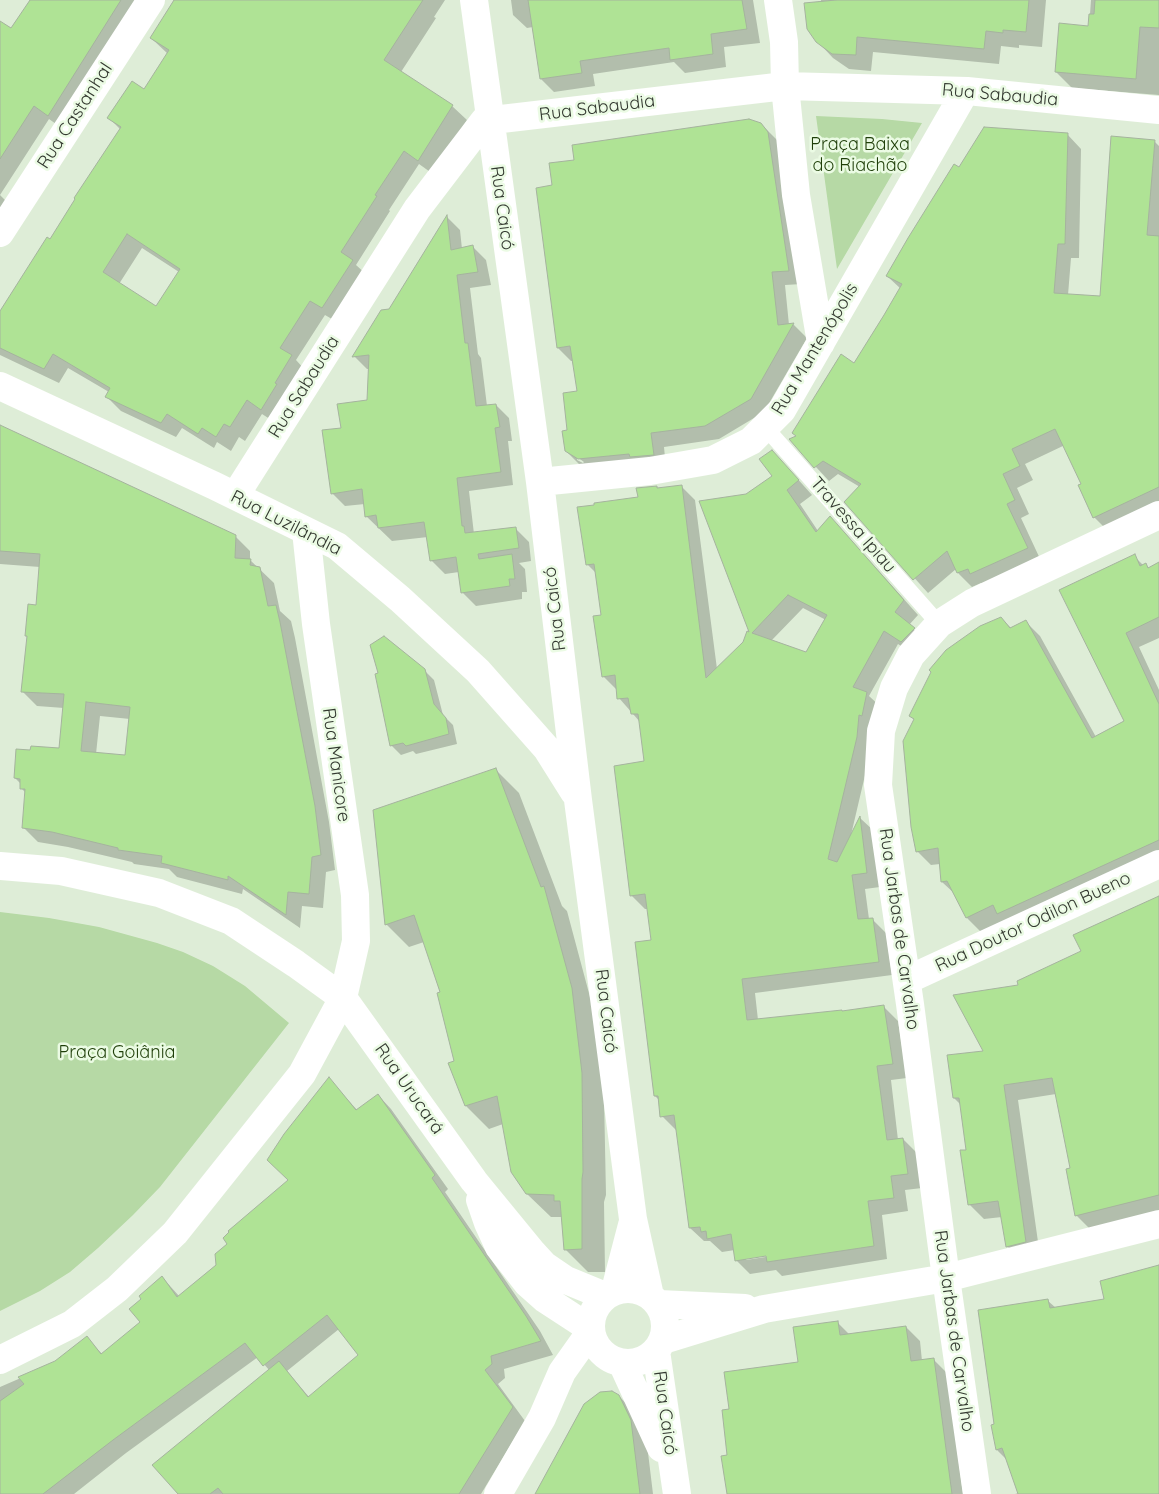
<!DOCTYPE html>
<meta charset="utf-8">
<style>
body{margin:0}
canvas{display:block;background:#deedd7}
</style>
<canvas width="1159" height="1494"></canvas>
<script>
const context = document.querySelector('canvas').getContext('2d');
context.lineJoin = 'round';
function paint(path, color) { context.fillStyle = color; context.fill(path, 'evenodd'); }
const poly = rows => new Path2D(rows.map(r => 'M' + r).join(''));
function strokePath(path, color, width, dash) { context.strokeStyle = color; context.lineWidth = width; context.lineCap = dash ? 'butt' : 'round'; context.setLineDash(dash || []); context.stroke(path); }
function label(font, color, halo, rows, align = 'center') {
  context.font = font + ' Quicksand,sans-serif'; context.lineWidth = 5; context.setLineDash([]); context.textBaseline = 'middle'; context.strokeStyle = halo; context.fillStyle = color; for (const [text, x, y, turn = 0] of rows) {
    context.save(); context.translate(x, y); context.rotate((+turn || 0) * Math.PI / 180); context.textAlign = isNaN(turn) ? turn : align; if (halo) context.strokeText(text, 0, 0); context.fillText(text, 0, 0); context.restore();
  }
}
paint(poly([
 [816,116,882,119,922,123,837,269],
 [0,912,49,918,99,927,157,943,183,952,213,966,245,986,289,1023,160,1187,133,1215,98,1248,70,1272,40,1291,0,1311]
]), '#b6d9a5');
paint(poly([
 [31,0,145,0,63,129,49,119,0,195,0,31,62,63],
 [181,0,445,0,434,17,436,18,401,72,452,106,467,120,433,174,419,164,389,210,390,211,356,265,367,275,337,322,325,315,296,360,306,371,276,423,262,414,245,441,239,437,231,451,217,442,214,448,182,428,176,437,121,411,106,396,109,392,68,368,59,383,0,355,0,313,50,241,121,130,109,118,145,91,168,54,151,38],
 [142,248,179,272,156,308,119,284],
 [511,0,753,0,760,43,724,47,726,67,685,73,674,62,593,74,595,86,554,92,541,79,533,27,527,28,513,15],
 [821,0,1046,0,1042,47,1019,45,1019,48,1001,46,999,64,873,52,871,71,849,69,833,58,817,41],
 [1091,0,1159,0,1159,95,1072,88,1056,72,1089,28],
 [761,124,779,142,802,284,785,285,789,325,793,324,807,338,764,412,719,439,664,447,666,468,580,465,566,451,569,431,578,392,574,361,571,361,558,348,553,186,576,161],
 [577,457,584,462,583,463,577,460],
 [1067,134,1081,149,1079,258,1071,258,1068,295,1101,297,1154,141,1159,146,1159,507,1108,531,1094,517,1083,484,1065,445,1025,464,1033,480,1017,488,1029,514,1021,518,1042,563,985,587,981,583,972,587,958,573,956,569,928,593,846,502,860,487,838,474,829,481,791,440,797,436,854,365,901,289,887,276,959,168],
 [0,195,11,206,0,223],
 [447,217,460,230,462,249,473,247,486,260,491,285,470,288,478,354,481,358,487,406,496,405,509,418,512,441,508,441,513,485,469,491,474,534,515,528,529,542,531,561,519,563,525,569,527,592,522,592,522,599,476,606,463,593,459,572,445,574,431,560,428,537,392,541,366,516,365,504,345,506,332,493,342,429,368,401,370,369,367,369,354,356,389,310],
 [0,426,235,536,250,551,250,560,274,583,280,611,291,621,295,638,329,822,335,870,326,872,323,908,302,906,300,928,243,889,242,894,177,877,169,869,134,864,132,862,68,847,38,842,23,827,26,793,21,788,21,784,15,778,61,750,64,708,37,706,22,691,28,637,26,636,37,606,40,567,0,564],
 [100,716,130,719,127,757,96,754],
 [786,466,812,495,800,504,818,531,830,518,844,532,918,615,909,625,928,642,916,656,898,644,869,696,881,707,851,835,860,818,874,831,880,887,865,889,869,919,872,919,886,933,892,975,755,993,758,1020,884,1007,898,1021,907,1078,891,1080,898,1140,903,1139,917,1153,922,1188,905,1190,908,1211,882,1215,887,1259,782,1276,776,1270,750,1274,736,1260,735,1250,722,1252,710,1241,704,1241,690,1228,677,1130,676,1130,662,1116,659,1100,655,1096,653,941,648,909,645,909,631,895,645,762,640,722,619,698,617,690,603,676,602,616,597,574,587,564,639,498,657,487,659,489,681,486,695,500,717,669,751,634,747,496],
 [803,608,826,620,806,653,771,641],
 [772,1254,772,1256,746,1260,746,1258],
 [1134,556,1144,566,1146,565,1149,568,1159,564,1159,638,1139,647,1159,690,1159,861,981,932,967,918,956,895,942,882,940,864,931,865,917,851,915,720,910,716,1001,618,1011,628,1026,622,1040,636,1096,737,1125,722,1061,590],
 [422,668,434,680,443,715,453,725,457,744,416,754,413,751,401,755,391,745],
 [496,770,519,793,562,906,567,911,594,1012,604,1097,606,1195,604,1202,605,1272,588,1272,565,1249,563,1217,551,1217,527,1194,503,1124,489,1129,466,1106,441,993,424,942,409,947,386,924],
 [1159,897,1159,1213,1091,1230,1076,1215,1071,1169,1056,1094,1018,1100,1040,1256,1022,1261,1007,1246,1002,1217,984,1219,969,1204,967,1151,961,1105,954,1098,985,1052,1019,986,1083,952],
 [329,1079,358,1111,378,1095,391,1109,448,1189,445,1192,540,1331,553,1355,504,1369,505,1378,498,1384,525,1421,481,1494,180,1494,269,1370,258,1357,126,1453,74,1494,0,1494,0,1387,53,1364,87,1338,103,1355,141,1323,143,1299,162,1277,179,1296,217,1266,229,1244,289,1181],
 [339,1329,360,1355,309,1397,287,1371],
 [1159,1267,1159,1494,1015,1494,1019,1493,1008,1461,997,1450,993,1426,995,1425,1048,1301,1056,1308,1106,1300],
 [838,1323,850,1335,906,1327,920,1341,922,1361,933,1359,947,1373,963,1494,727,1494,731,1410,800,1363],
 [619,1396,634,1412,646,1436,653,1494,536,1494]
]), '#0003');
const building = poly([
 [30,0,121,0,48,116,34,106,0,159,0,21,11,28,30,0],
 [174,0,423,0,384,60,453,105,418,161,404,151,375,195,377,196,341,252,353,260,322,308,310,301,280,348,292,355,275,383,277,384,261,410,247,400,230,427,224,424,216,437,202,428,198,434,167,414,161,423,105,397,110,388,53,354,44,369,0,348,0,311,47,237,50,239,75,199,74,198,121,127,107,118,132,81,144,89,169,50,150,38,174,0],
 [127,234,180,269,156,306,103,272,127,234],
 [528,0,742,0,747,29,711,34,713,54,670,60,669,48,580,61,582,73,540,79,528,0],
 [836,0,1029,0,1026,32,1003,30,1003,33,986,31,984,49,857,37,856,55,832,54,816,42,807,29,804,3,836,0],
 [1095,0,1159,0,1159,28,1140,27,1136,79,1055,72,1059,23,1088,26,1089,14,1094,14,1095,0],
 [749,119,761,123,768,132,789,271,772,272,778,325,794,323,751,399,705,426,651,433,654,455,630,457,629,454,578,459,565,451,562,431,567,430,563,393,577,391,570,346,557,348,536,188,552,185,549,163,574,160,572,145,749,119],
 [984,127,1068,133,1065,244,1058,244,1054,293,1100,296,1111,136,1155,140,1147,235,1159,236,1159,487,1093,518,1078,485,1081,484,1055,429,1012,449,1020,466,1003,474,1015,500,1007,504,1028,548,970,574,968,569,957,573,947,551,913,580,844,502,861,484,823,461,814,468,789,439,796,436,792,433,841,354,854,363,884,315,902,284,886,276,908,238,954,164,959,167,984,127],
 [447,215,451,250,473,245,478,272,457,275,465,343,468,343,476,406,496,404,500,427,495,428,501,472,457,478,462,526,464,526,465,533,516,527,519,548,478,554,479,559,512,554,515,579,509,579,510,586,461,593,456,557,430,561,424,522,378,528,376,515,365,517,362,489,331,494,322,430,341,428,337,404,367,400,369,355,352,357,381,310,389,309,447,215],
 [0,425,236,535,235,558,251,559,250,565,260,567,268,606,276,605,280,622,315,806,321,855,312,857,309,894,288,892,286,915,228,876,228,880,161,863,162,856,118,850,118,848,52,832,22,828,25,789,20,789,20,779,14,778,16,749,30,750,31,746,59,748,64,694,21,692,27,636,25,636,28,604,36,605,40,554,0,551,0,425],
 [86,702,130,707,125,755,81,751,86,702],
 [772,450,799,480,787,490,816,532,830,516,904,600,895,612,915,628,901,642,884,631,853,687,867,692,862,716,859,715,857,737,828,859,837,862,860,816,867,873,852,875,858,919,873,918,879,962,742,979,747,1020,842,1010,842,1011,884,1005,893,1064,877,1066,887,1140,903,1138,908,1174,891,1176,894,1198,868,1201,874,1246,767,1262,766,1256,735,1261,731,1234,707,1239,706,1231,701,1232,700,1227,689,1228,674,1115,660,1117,658,1096,654,1096,635,942,651,940,645,894,630,896,614,766,644,761,638,714,631,714,628,698,617,699,615,675,602,677,593,616,601,615,594,564,586,565,577,507,594,505,594,503,638,497,636,488,657,486,657,488,682,485,706,678,743,642,747,631,749,632,699,501,746,494,772,476,759,459,772,450],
 [788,595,827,615,806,652,752,633,788,595],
 [1135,554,1140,566,1146,563,1148,568,1159,562,1159,617,1126,633,1159,704,1159,840,997,914,993,905,966,918,947,881,941,882,938,848,916,852,911,827,903,741,914,719,909,716,931,672,929,670,946,650,980,626,1001,617,1010,628,1026,620,1092,738,1124,721,1059,590,1135,554],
 [384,636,425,669,434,704,446,718,449,734,406,746,403,743,390,746,375,674,378,673,370,645,384,636],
 [496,768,541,887,544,886,572,988,582,1073,583,1172,582,1179,582,1249,564,1250,560,1201,554,1201,554,1195,526,1194,511,1172,497,1096,465,1106,448,1063,454,1061,437,993,440,992,414,915,385,925,373,810,496,768],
 [1159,896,1159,1195,1075,1216,1066,1169,1070,1168,1052,1078,1004,1085,1026,1242,1006,1247,998,1201,968,1205,960,1150,966,1150,959,1098,953,1098,947,1055,983,1051,953,995,1018,985,1017,981,1081,951,1073,935,1159,896],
 [329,1077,356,1110,378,1094,435,1175,432,1178,526,1316,541,1341,491,1356,492,1364,485,1370,513,1407,459,1494,223,1494,218,1488,210,1494,178,1494,152,1465,279,1361,308,1397,358,1355,327,1315,263,1366,245,1343,113,1440,43,1494,0,1494,0,1401,24,1384,18,1377,55,1361,87,1336,101,1354,140,1322,129,1309,141,1299,139,1296,162,1276,177,1297,216,1265,215,1254,227,1244,223,1238,229,1232,228,1231,288,1180,267,1160,284,1134,329,1077],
 [1159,1265,1159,1494,1018,1494,1002,1448,996,1450,991,1425,994,1424,978,1310,1048,1299,1050,1308,1104,1299,1100,1281,1159,1265],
 [838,1321,840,1335,906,1326,911,1361,934,1358,952,1494,727,1494,721,1456,727,1455,722,1410,729,1409,724,1372,798,1362,793,1327,838,1321],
 [612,1391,619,1395,631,1420,640,1494,535,1494,584,1404,600,1392,612,1391]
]);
paint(building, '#afe395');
strokePath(building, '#a5b39e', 1);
strokePath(poly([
 [765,427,939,624]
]), '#fff', 16);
strokePath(poly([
 [474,0,540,482,578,800,633,1219,650,1296],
 [778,0,784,42,785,86,796,195,821,343],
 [0,233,151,0],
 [0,386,215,486,337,546,400,599,478,671,547,749,574,792],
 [540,482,650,471,713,460,751,441,782,410,962,97,967,91],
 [235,496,417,209,484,121,785,86,967,91,1159,110],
 [0,866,61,871,159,893,231,921,296,964,343,998,474,1181,533,1253,544,1265,566,1280,605,1296],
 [907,980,1159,864],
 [480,1200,488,1223,499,1247,527,1283,545,1299,591,1329],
 '591 1326a37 37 0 1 1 74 0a37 37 0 1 1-74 0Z',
 [615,1290,632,1225],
 [659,1304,745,1308],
 [663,1340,764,1309,946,1278,1159,1224],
 [656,1351,677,1494],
 [0,1360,72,1324,117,1289,175,1233,302,1074,343,998,356,941,355,895,316,624,306,531],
 [622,1363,661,1448],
 [498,1494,542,1418,562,1372,591,1331],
 [977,1494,946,1278,910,1004,878,785,881,731,894,688,911,655,939,624,972,603,1159,515]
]), '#fff', 28);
label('18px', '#333930', '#ebfbe4', [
 ["Rua Sabaudia",1000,95,5],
 ["Rua Sabaudia",597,108,-7],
 ["Rua Castanhal",75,116,-57],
 ["Rua Caicó",502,208,82],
 ["Rua Mantenópolis",815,349,-59],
 ["Rua Sabaudia",304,387,-58],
 ["Rua Luzilândia",286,523,27],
 ["Travessa Ipiau",853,525,49],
 ["Rua Caicó",555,609,-97],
 ["Rua Manicore",336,765,82],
 ["Rua Doutor Odilon Bueno",1033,922,-25],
 ["Rua Jarbas de Carvalho",899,929,82],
 ["Rua Caicó",606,1011,83],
 ["Rua Urucará",409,1089,55],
 ["Rua Jarbas de Carvalho",954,1331,82],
 ["Rua Caicó",665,1413,82]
]);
label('18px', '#1f3f09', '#ebfbe4', [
 ["Praça Baixa",860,145],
 ["do Riachão",860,166],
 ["Praça Goiânia",117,1053]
]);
</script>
